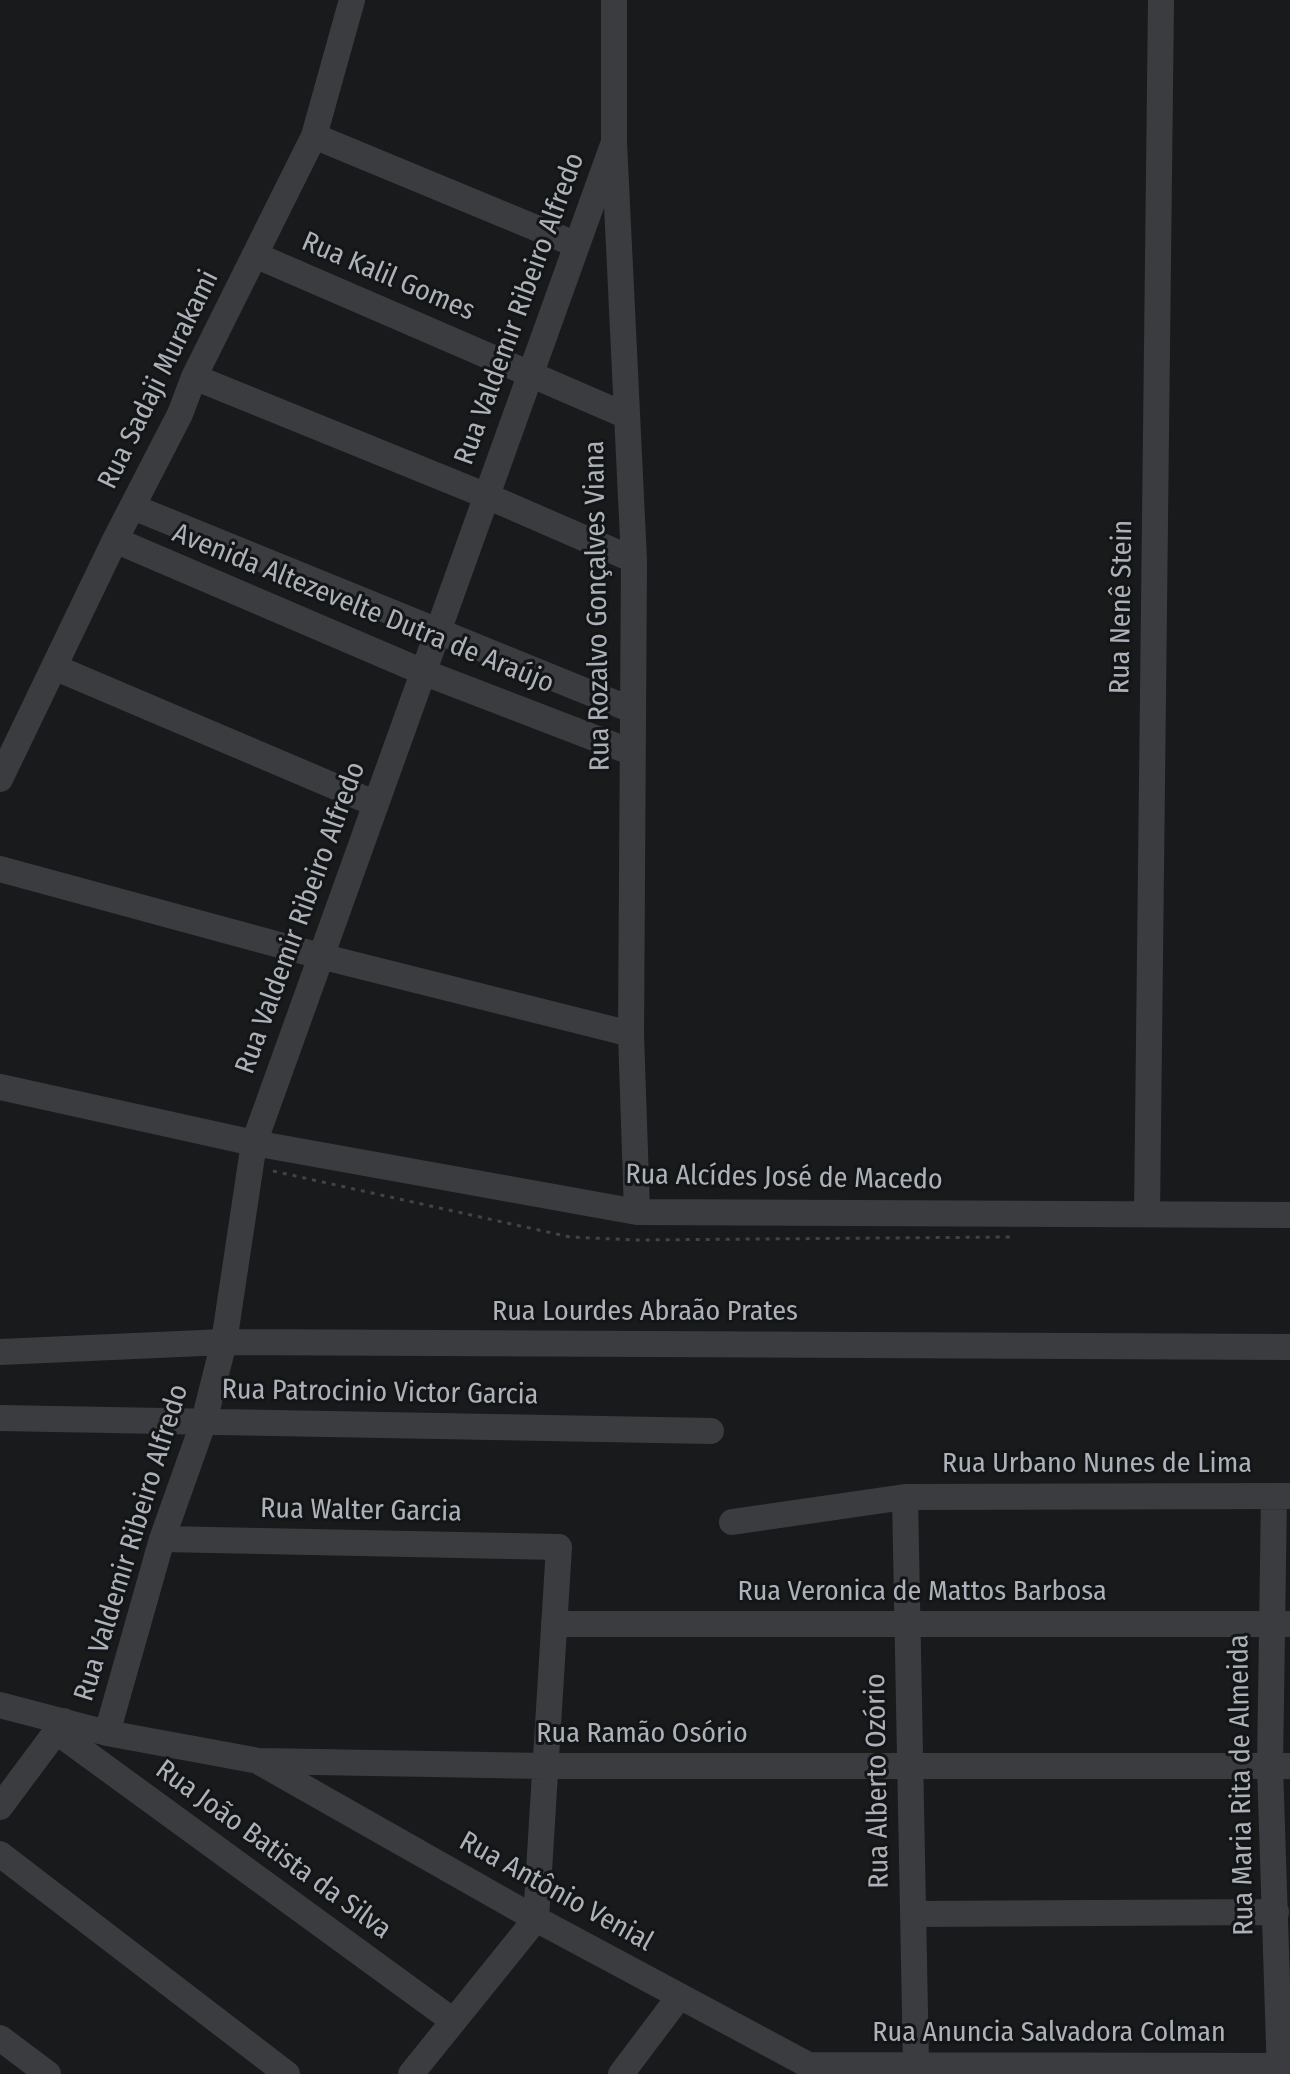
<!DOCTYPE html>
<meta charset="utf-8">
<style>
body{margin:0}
canvas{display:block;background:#191a1b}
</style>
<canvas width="1290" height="2074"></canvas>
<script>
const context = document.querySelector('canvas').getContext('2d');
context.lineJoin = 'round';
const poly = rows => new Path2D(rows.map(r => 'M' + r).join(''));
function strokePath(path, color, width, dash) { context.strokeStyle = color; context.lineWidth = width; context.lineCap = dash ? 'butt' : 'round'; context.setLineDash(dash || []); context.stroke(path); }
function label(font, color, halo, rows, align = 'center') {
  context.font = font + ' "Fira Sans Condensed",sans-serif'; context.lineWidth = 6; context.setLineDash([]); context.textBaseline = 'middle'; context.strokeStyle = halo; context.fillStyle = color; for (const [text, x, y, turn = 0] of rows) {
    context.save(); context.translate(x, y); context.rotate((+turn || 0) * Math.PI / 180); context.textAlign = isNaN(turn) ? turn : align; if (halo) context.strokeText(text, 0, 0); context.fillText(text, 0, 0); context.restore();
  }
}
strokePath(poly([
 [273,1171,570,1237,635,1240,1010,1237]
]), '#414347', 3, [4, 6]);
strokePath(poly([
 [614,0,614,142,634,560,631,1034,637,1212],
 [314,136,577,245],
 [255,255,627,416],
 [194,377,487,496,634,560],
 [133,507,632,710],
 [115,540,423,672,631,752],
 [54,667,376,804],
 [0,779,115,540,180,414,194,377,314,136,352,0],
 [0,869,320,956,631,1034],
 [0,1087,254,1143,637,1212,1290,1215],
 [1147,1214,1161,0],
 [0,1352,224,1342,1290,1347],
 [0,1418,711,1431],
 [1274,1496,1270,1766,1280,2074],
 [905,1497,916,2064],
 [732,1522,905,1497,1290,1496],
 [162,1539,559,1547,536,1919,411,2074],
 [554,1624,1290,1624],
 [0,1705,107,1733,259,1761,545,1766,1290,1766],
 [57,1732,452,2020],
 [107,1733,162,1539,204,1421,224,1342,254,1143,614,142],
 [261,1763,536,1919,825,2074],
 [0,1807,64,1721],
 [0,1854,287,2074],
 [913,1914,1276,1912],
 [0,2038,48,2074],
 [808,2065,1290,2066],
 [621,2074,679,1997]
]), '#3b3c40', 26);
label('28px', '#adb2ba', '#141516', [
 ["Rua Kalil Gomes",388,277,23],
 ["Rua Valdemir Ribeiro Alfredo",520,309,-70],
 ["Rua Sadaji Murakami",159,380,-64],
 ["Rua Rozalvo Gonçalves Viana",598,606,-91],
 ["Rua Nenê Stein",1122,607,-89],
 ["Avenida Altezevelte Dutra de Araújo",363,609,22],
 ["Rua Valdemir Ribeiro Alfredo",301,918,-70],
 ["Rua Alcídes José de Macedo",784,1178,1],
 ["Rua Lourdes Abraão Prates",645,1312],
 ["Rua Patrocinio Victor Garcia",380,1393,1],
 ["Rua Urbano Nunes de Lima",1097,1464],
 ["Rua Walter Garcia",361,1511,1],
 ["Rua Valdemir Ribeiro Alfredo",132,1543,-73],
 ["Rua Veronica de Mattos Barbosa",922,1592],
 ["Rua Ramão Osório",642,1734],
 ["Rua Alberto Ozório",878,1781,-91],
 ["Rua Maria Rita de Almeida",1242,1785,-91],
 ["Rua João Batista da Silva",273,1850,36],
 ["Rua Antônio Venial",556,1892,29],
 ["Rua Anuncia Salvadora Colman",1049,2033]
]);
</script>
